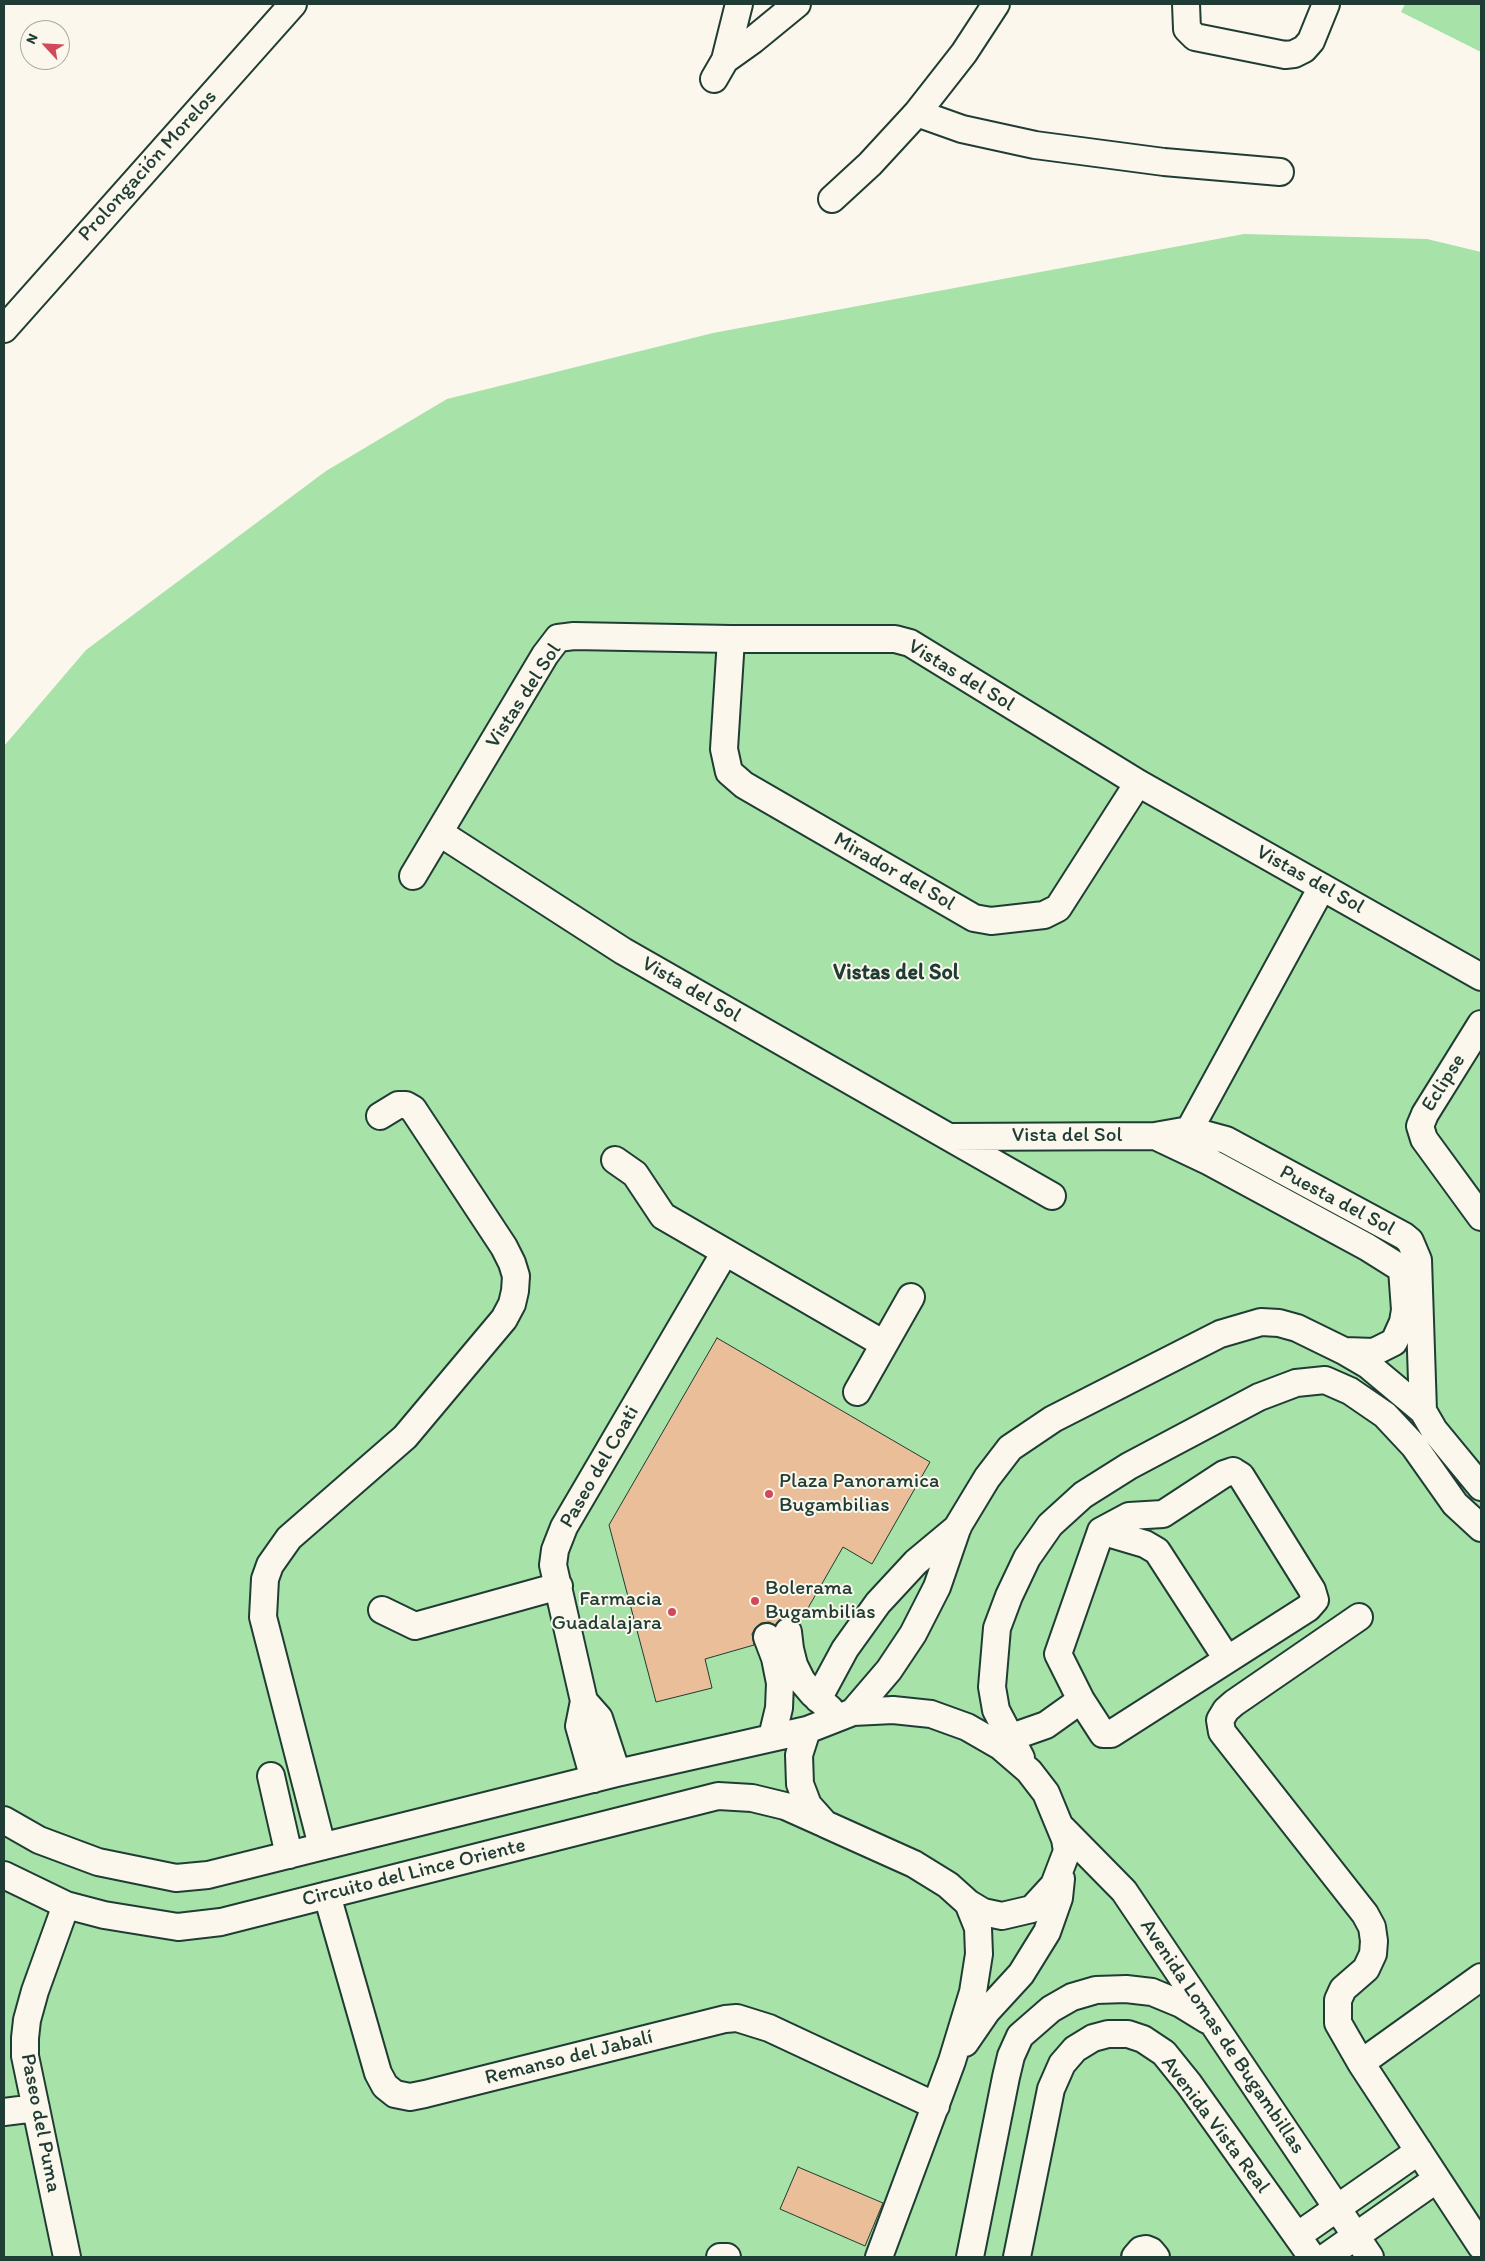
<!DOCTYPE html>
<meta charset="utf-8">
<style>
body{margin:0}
#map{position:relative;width:1485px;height:2261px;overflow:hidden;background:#fbf7ec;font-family:Itim,sans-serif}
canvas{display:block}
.frame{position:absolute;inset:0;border:5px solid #1f3d34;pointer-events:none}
.north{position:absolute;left:20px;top:20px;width:50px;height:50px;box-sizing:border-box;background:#fbf7ec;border:1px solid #a3ada2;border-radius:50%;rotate:295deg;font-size:14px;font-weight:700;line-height:20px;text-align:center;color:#1f3d34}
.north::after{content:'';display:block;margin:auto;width:18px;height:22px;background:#d1495b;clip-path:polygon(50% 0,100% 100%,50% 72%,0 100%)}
</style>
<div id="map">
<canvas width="1485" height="2261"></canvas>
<div class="frame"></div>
<div class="north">N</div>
</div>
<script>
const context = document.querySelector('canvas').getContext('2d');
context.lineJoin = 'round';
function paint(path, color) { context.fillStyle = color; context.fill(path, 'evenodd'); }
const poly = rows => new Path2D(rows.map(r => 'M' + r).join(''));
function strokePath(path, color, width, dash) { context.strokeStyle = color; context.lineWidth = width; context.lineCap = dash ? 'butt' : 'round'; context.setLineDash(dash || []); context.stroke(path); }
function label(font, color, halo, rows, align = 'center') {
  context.font = font + ' Itim,sans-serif'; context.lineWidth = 4; context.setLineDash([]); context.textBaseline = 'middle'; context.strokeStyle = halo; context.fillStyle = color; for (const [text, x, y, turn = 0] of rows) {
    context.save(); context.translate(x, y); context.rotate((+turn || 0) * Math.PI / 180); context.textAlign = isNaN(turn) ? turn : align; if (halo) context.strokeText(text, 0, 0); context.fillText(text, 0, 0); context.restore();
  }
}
paint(poly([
 [1405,4,1481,4,1481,52,1401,12],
 [1244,234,1427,239,1481,252,1481,2257,4,2257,4,746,86,650,326,471,447,399,713,333]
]), '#a7e2a8');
const building = poly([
 [717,1338,930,1462,872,1564,843,1547,800,1622,793,1618,787,1617,779,1620,775,1625,769,1622,761,1623,755,1628,752,1634,754,1645,705,1659,712,1688,656,1702,609,1525,717,1338],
 [798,2167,883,2203,865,2246,780,2209,798,2167]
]);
paint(building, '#e9be99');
strokePath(building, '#1f3d34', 1);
const minor = poly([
 [1186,4,1187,29,1195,37,1285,55,1294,54,1304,49,1311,41,1326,4],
 [725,60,753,40,797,4],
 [714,79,725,60,739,4],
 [917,113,962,129,1035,145,1164,162,1280,172],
 [832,199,870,164,917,113,964,53,996,4],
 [4,329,293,4],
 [731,639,724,749,729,772,744,785,974,918,991,921,1044,915,1058,908,1138,783],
 [440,833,623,951,1052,1196],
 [413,876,545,655,558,638,574,636,731,639,895,639,910,643,1138,783,1481,977],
 [1481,1024,1425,1114,1420,1126,1424,1139,1481,1217],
 [1155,1136,1210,1162,1367,1247,1402,1269,1405,1310,1403,1322,1394,1342,1374,1352,1345,1351],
 [949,1137,1155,1136,1189,1130,1226,1140,1404,1236,1410,1241,1418,1260,1423,1411],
 [1181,1145,1322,887],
 [615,1160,635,1174,663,1216,884,1344],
 [857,1392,911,1297],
 [1233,1471,1241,1476,1312,1590,1315,1600,1308,1608,1111,1734,1103,1734,1081,1700,1058,1654,1101,1531,1129,1516,1163,1514,1224,1474,1233,1471],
 [1101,1531,1145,1544,1157,1551,1227,1659],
 [382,1610,415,1626,559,1586],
 [1359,1617,1234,1703,1226,1710,1220,1720,1222,1732,1365,1914,1372,1927,1374,1941,1373,1954,1366,1969,1343,1989,1338,2000,1338,2023,1361,2063,1481,2246],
 [788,1632,790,1649,794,1665,802,1681,813,1694,830,1709],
 [767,1637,775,1658,780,1683,779,1708,772,1737],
 [818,1699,845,1649,878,1603,916,1562,958,1527],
 [584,1701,599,1718,617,1773],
 [853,1712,889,1670,913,1634,937,1587,958,1526,987,1478,1010,1448,1053,1419,1220,1334,1261,1322,1279,1323,1297,1328,1344,1351,1368,1365,1423,1411,1434,1430,1481,1487],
 [1009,1738,1046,1725,1081,1700],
 [1021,1758,996,1710,992,1687,997,1628,1009,1596,1027,1558,1050,1525,1083,1495,1129,1466,1259,1397,1296,1383,1325,1380,1350,1391,1385,1415,1414,1446,1455,1504,1481,1528],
 [271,1776,289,1855],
 [594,1779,579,1726,584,1701,553,1565,555,1550,564,1527,725,1252],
 [4,1820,39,1840,98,1862,176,1878,208,1875,617,1773,807,1730,853,1712,893,1710,931,1714,967,1727,1000,1746,1029,1771,1046,1793,1065,1839,1067,1851,1054,1885,1032,1909,1002,1916,983,1912,968,1903,948,1885,914,1864,825,1824,808,1805,800,1784,799,1755,807,1730],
 [1061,1827,1124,1891,1370,2257],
 [322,1846,263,1617,265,1579,270,1565,289,1538,405,1437,504,1319,512,1304,515,1291,516,1276,512,1263,504,1247,413,1109,406,1105,398,1105,380,1116],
 [4,1875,66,1905,104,1915,178,1927,221,1922,718,1796,752,1798,785,1806,823,1823],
 [327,1895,378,2073,385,2086,395,2094,410,2097,425,2094,725,2019,737,2018,769,2028,936,2106],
 [66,1905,35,1991,27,2020,25,2038,25,2056,67,2257],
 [965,2043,987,2011,1021,1974,1047,1932,1059,1898,1061,1879],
 [1361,2063,1481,1977],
 [4,2112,36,2108],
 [1297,2236,1419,2151],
 [720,2257,727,2257],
 [879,2257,952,2061,973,1992,979,1954,978,1928,968,1903],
 [970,2257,1006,2077,1011,2056,1020,2036,1051,2009,1072,1997,1096,1990,1126,1989,1152,1992,1181,2004,1207,2020],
 [1017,2257,1051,2089,1062,2064,1075,2049,1093,2038,1108,2034,1128,2034,1143,2039,1164,2053,1189,2084,1312,2257],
 [1135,2257,1141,2250,1146,2249,1151,2251,1156,2257],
 [1326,2257,1437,2179]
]);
strokePath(minor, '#1f3d34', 30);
strokePath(minor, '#fbf7ec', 26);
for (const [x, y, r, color] of [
 [769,1494,5,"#d1495b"],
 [755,1601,5,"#d1495b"],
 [672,1612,5,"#d1495b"]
]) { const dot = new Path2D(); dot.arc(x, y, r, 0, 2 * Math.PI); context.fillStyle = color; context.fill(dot); strokePath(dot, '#fbf7ec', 2); }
label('21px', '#1f3d34', '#fbf7ec', [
 ["Prolongación Morelos",148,166,-48],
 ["Vistas del Sol",961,676,31],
 ["Vistas del Sol",524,696,-57],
 ["Mirador del Sol",894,872,30],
 ["Vistas del Sol",1310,880,29],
 ["Vista del Sol",691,990,30],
 ["Eclipse",1444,1083,-58],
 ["Vista del Sol",1067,1136],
 ["Puesta del Sol",1337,1201,28],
 ["Paseo del Coati",600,1467,-60],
 ["Circuito del Lince Oriente",414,1873,-14],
 ["Avenida Lomas de Bugambillas",1222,2037,56],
 ["Remanso del Jabalí",569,2058,-14],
 ["Paseo del Puma",40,2123,79],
 ["Avenida Vista Real",1215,2125,53]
]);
label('21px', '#1f3d34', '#fbf7ec', [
 ["Plaza Panoramica",779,1482],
 ["Bugambilias",779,1506],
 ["Bolerama",765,1589],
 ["Bugambilias",765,1613],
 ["Farmacia",662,1600,"right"],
 ["Guadalajara",662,1624,"right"]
], 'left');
label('bold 22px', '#1f3d34', '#fbf7ec', [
 ["Vistas del Sol",896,973]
]);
</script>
